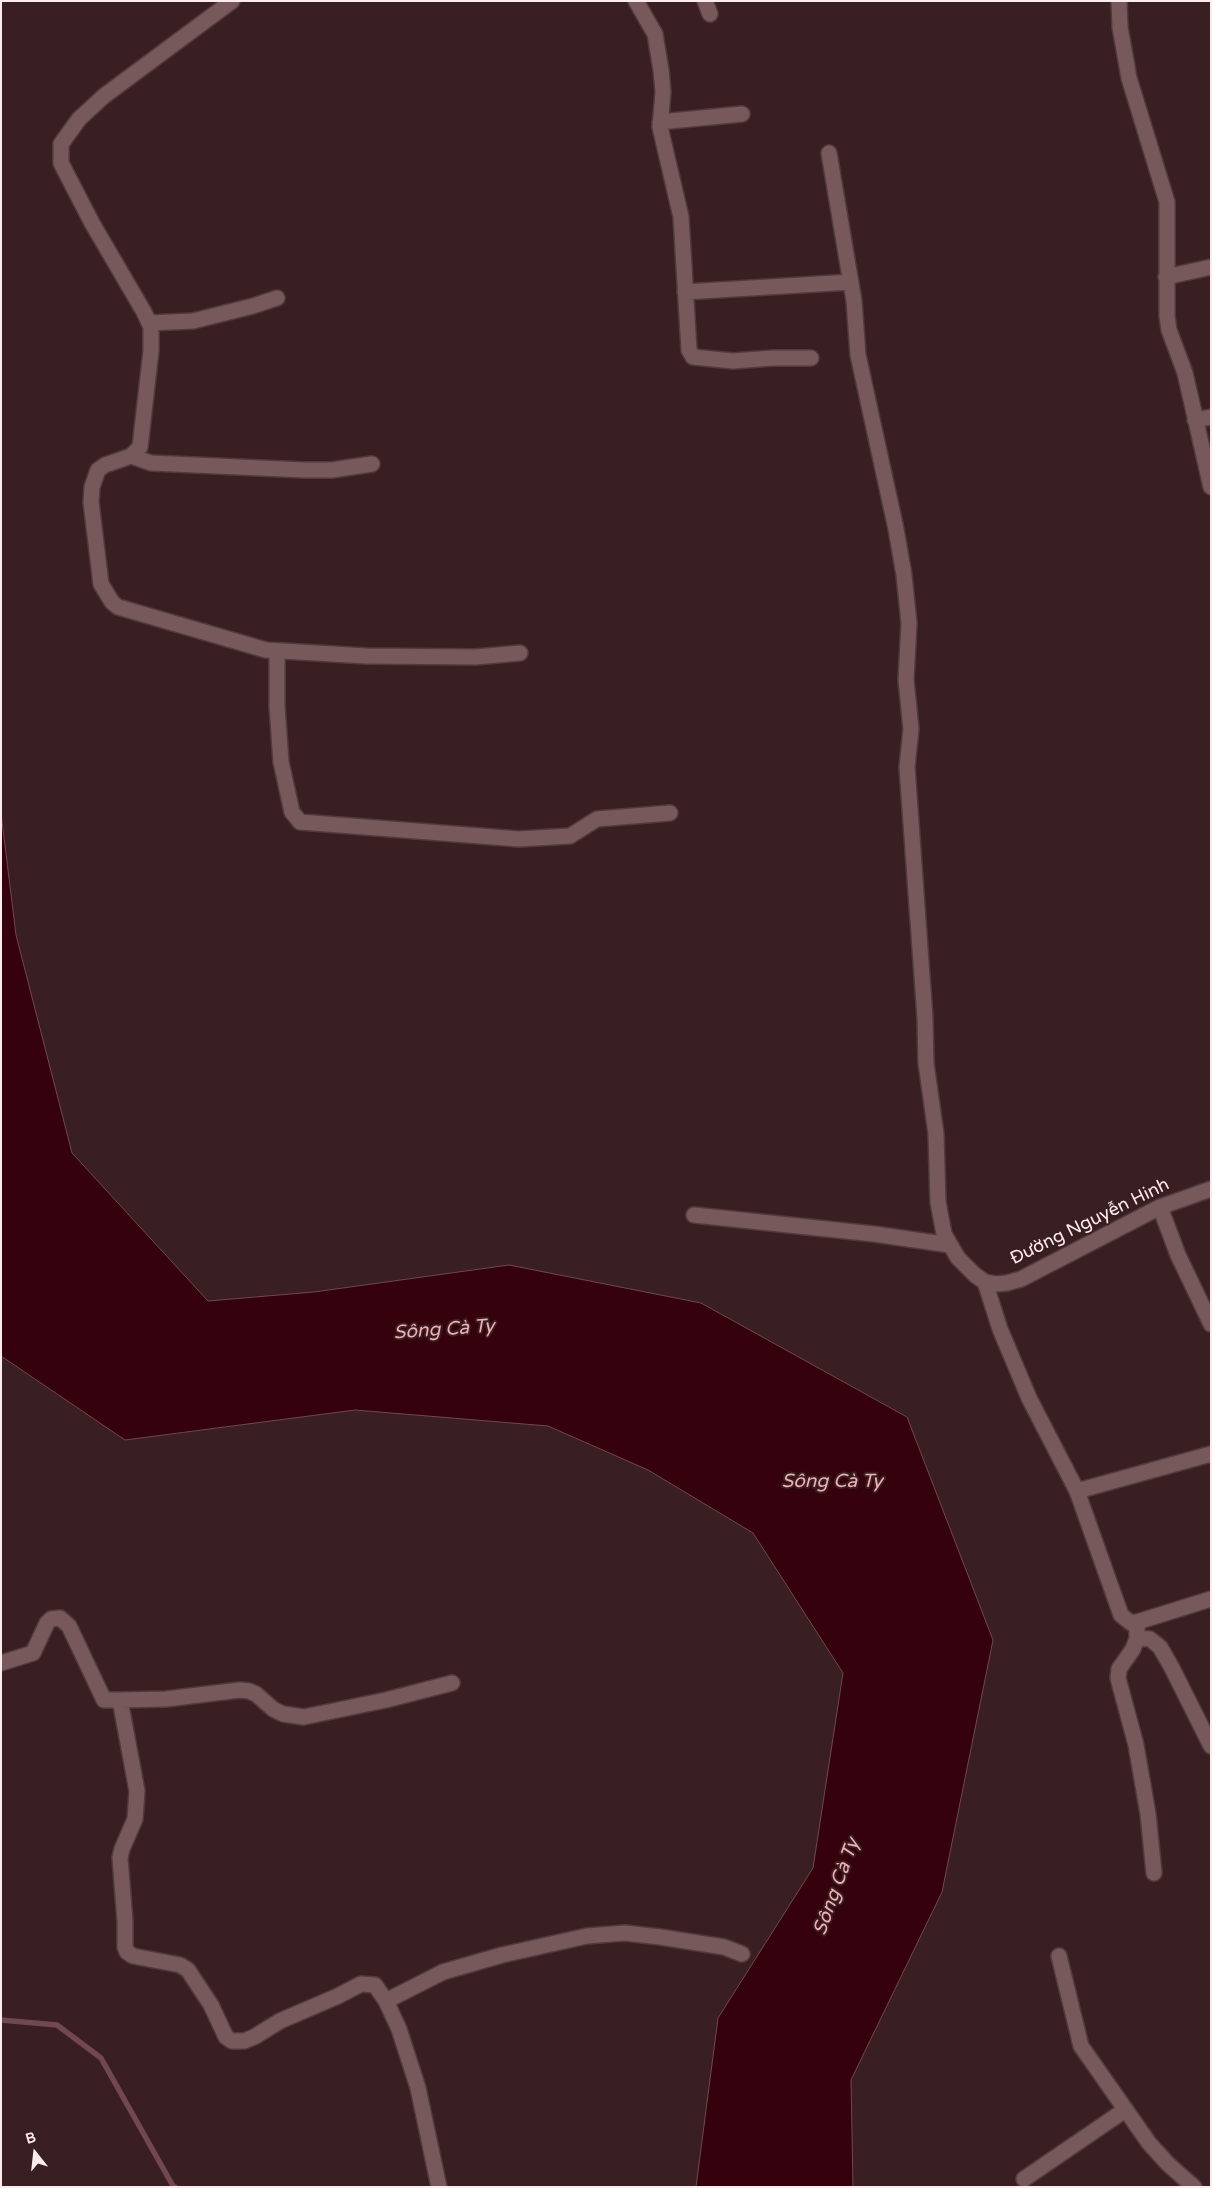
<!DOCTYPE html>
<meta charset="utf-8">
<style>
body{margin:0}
#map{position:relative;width:1212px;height:2188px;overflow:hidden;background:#391f21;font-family:"Varela Round",sans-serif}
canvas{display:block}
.frame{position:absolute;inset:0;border:2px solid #feebed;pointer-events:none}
.north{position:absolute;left:10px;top:2128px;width:50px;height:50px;-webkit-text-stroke:4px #391f21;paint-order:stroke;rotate:344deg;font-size:14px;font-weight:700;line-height:20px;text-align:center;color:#feebed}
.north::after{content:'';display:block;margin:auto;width:18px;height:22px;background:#feebed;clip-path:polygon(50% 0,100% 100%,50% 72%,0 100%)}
</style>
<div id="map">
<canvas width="1212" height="2188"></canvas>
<div class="frame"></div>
<div class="north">B</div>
</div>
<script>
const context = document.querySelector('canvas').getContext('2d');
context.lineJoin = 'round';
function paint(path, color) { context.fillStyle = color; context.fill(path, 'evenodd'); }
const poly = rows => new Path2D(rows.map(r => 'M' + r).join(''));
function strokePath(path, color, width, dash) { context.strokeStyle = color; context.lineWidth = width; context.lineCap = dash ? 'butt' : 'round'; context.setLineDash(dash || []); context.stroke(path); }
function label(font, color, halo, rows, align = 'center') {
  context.font = font + ' "Varela Round",sans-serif'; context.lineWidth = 4; context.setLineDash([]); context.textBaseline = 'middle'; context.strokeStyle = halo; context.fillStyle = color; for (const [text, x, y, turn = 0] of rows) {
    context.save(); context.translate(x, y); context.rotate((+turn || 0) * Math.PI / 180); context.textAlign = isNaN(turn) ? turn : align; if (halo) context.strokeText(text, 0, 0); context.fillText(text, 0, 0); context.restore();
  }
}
const water = poly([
 [1,813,16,935,72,1153,208,1301,314,1292,509,1265,701,1303,907,1417,993,1640,942,1892,851,2080,853,2187,696,2187,718,2018,813,1868,843,1673,753,1533,648,1470,548,1426,355,1410,125,1440,1,1356,1,813]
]);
paint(water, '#35010d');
strokePath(water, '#714750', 1);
strokePath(poly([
 [1,2020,57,2025,101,2058,173,2186,175,2187]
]), '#714750', 5.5);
const minor = poly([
 [232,1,104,96,79,119,61,144,61,163,92,223,144,312,151,327,151,351,140,447,131,456,105,465,98,470,92,487,91,502,101,584,112,602,118,607,266,650,366,656,476,657,520,653],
 [636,1,655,34,661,70,663,92,660,127,681,217,689,350,693,357,733,361,773,358,811,358],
 [705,1,710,14],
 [1119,1,1120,27,1129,78,1167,202,1167,316,1169,330,1185,373,1211,487],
 [660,122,742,114],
 [829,153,854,301,858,355,896,529,904,575,909,623,906,680,911,729,907,767,925,1018,926,1063,936,1134,938,1202,944,1234,958,1258,975,1275,985,1282,996,1284,1007,1283,1021,1279,1160,1207,1211,1189],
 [1166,277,1211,267],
 [685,292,851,282],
 [149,323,193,321,253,306,277,298],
 [1195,420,1211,417],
 [131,456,151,463,304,470,332,470,372,464],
 [277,651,277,706,281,762,292,812,300,822,519,839,570,836,597,819,670,813],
 [1160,1207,1178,1255,1211,1324],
 [694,1215,874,1234,950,1245],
 [985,1282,1000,1329,1029,1398,1077,1491,1121,1615,1131,1623,1137,1622,1211,1599],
 [1077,1491,1211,1454],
 [1137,1622,1137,1638,1133,1649,1119,1669,1118,1678,1136,1745,1148,1814,1154,1873],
 [1137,1638,1150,1639,1160,1647,1172,1668,1211,1746],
 [1,1663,33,1653,47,1623,51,1619,60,1618,69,1626,104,1700,120,1700,137,1791,135,1819,122,1849,120,1858,125,1921,125,1947,127,1952,133,1956,180,1965,188,1970,211,2005,226,2037,232,2041,244,2041,254,2037,280,2021,338,1996,361,1984,375,1985,386,2001,399,2029,418,2088,439,2187],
 [120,1700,166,1699,240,1690,249,1691,256,1694,273,1709,283,1714,304,1717,386,1700,452,1683],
 [1059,1956,1081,2046,1149,2143,1168,2164,1194,2187],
 [386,2001,443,1972,502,1955,587,1936,625,1933,660,1937,724,1947,742,1954],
 [1024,2179,1125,2110]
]);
strokePath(minor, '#503a3d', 18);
strokePath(minor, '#77585b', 15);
label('18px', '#feebed', '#391f21', [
 ["Đường Nguyễn Hinh",1090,1222,-26]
]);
label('italic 19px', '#f3afb5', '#391f21', [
 ["Sông Cà Ty",444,1330,-4],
 ["Sông Cà Ty",832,1482],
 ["Sông Cà Ty",837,1887,-70]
]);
</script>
